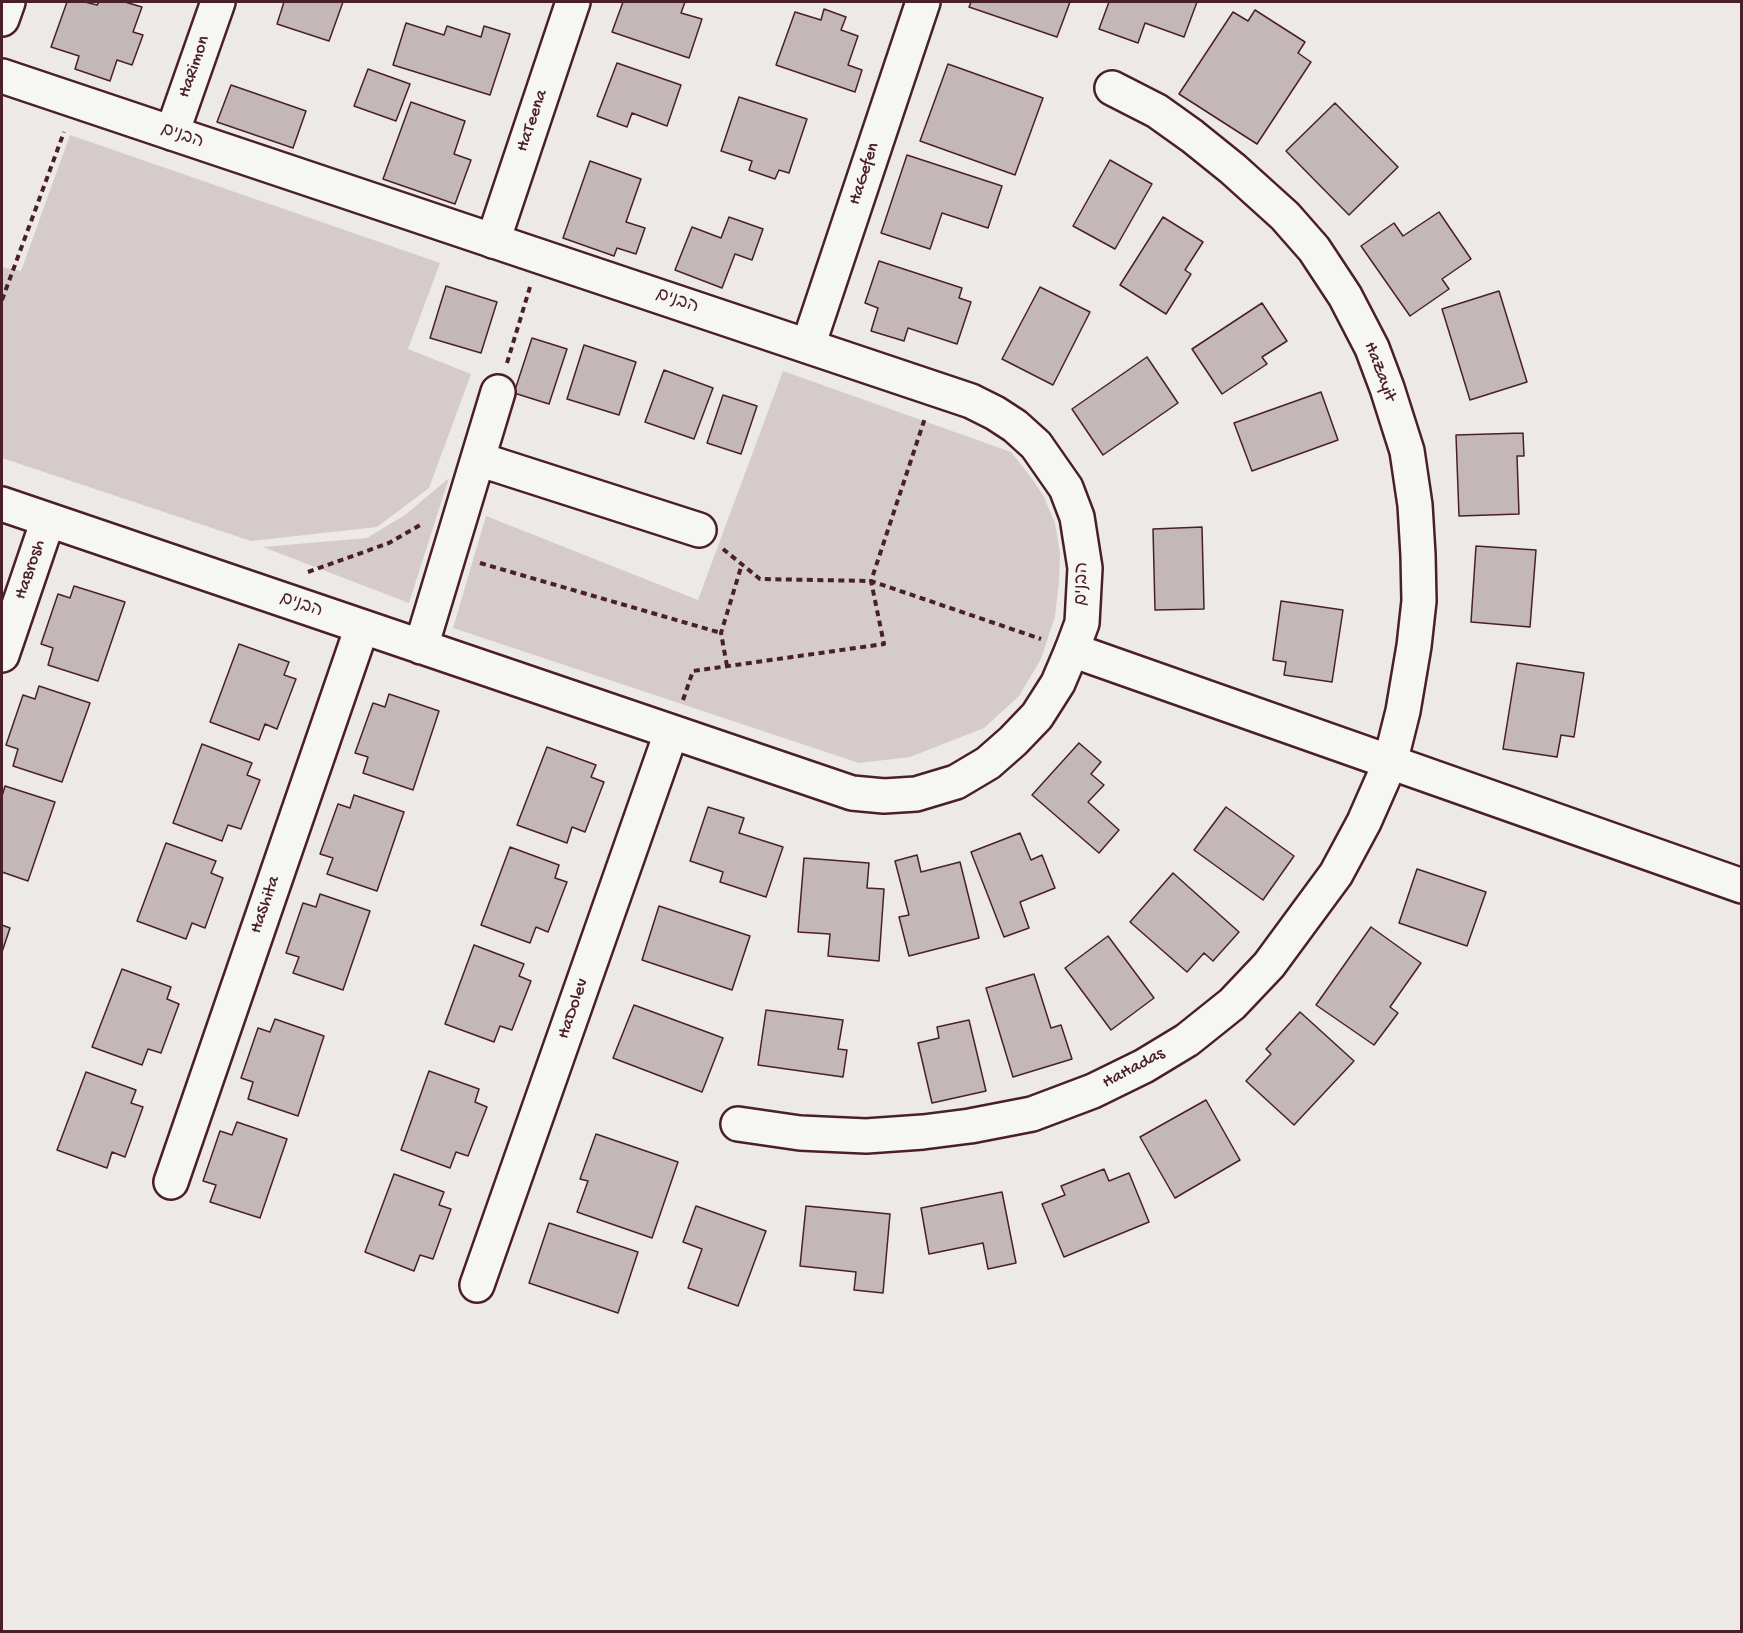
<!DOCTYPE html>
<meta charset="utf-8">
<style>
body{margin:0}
#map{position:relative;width:1743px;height:1633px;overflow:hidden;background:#ece9e6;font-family:"Gochi Hand",sans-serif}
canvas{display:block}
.frame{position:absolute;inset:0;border:3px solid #4a1f2b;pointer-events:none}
</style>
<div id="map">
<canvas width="1743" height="1633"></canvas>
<div class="frame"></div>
</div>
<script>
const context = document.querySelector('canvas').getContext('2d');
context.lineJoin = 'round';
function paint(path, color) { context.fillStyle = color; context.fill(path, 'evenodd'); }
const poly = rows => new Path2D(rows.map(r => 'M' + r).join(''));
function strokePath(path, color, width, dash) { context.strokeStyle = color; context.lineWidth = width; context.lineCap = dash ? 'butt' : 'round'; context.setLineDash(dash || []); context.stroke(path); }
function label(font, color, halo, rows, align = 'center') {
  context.font = font + ' "Gochi Hand","Playpen Sans Hebrew",sans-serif'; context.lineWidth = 6; context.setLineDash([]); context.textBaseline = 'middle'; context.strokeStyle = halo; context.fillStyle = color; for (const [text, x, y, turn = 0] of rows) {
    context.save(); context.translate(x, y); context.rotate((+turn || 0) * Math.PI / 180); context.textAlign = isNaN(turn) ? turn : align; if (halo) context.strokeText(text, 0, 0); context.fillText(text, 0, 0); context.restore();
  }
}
paint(poly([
 [70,135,440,263,408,349,471,374,429,488,377,527,251,541,2,458,2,267,21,271],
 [783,371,1011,452,1030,476,1043,495,1055,523,1060,553,1059,581,1055,616,1041,659,1019,696,984,728,910,757,859,763,453,628,486,516,698,600],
 [449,478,409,603,263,547,367,538,405,515]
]), '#d4cbca');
const building = poly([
 [67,2,85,2,97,5,99,2,125,2,142,7,133,32,143,35,132,65,117,60,110,81,75,69,79,56,51,47,67,2],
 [284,2,343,2,329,41,277,24,284,2],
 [623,2,685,2,681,13,702,19,689,58,612,32,623,2],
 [971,2,1070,2,1057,37,969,7,971,2],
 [1109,2,1197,2,1184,37,1145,23,1138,43,1099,29,1109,2],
 [824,9,846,17,841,30,858,36,848,65,862,70,855,92,776,65,795,12,821,20,824,9],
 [1255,10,1305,42,1298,53,1311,62,1257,144,1179,94,1233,12,1248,21,1255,10],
 [406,23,444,35,447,26,481,37,484,26,510,34,490,95,393,65,406,23],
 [617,63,681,85,667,126,632,113,627,127,597,116,617,63],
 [948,64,1043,98,1015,175,920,141,948,64],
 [368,69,410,84,396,121,354,106,368,69],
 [231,85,306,111,293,148,217,122,231,85],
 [739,97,807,119,789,173,779,170,775,179,749,170,752,161,721,151,739,97],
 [411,102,465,121,454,154,471,160,455,204,383,179,411,102],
 [1335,103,1398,167,1349,215,1286,151,1335,103],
 [907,155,1002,186,988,228,942,213,930,249,881,233,907,155],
 [1110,160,1152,184,1115,249,1073,226,1110,160],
 [590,161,641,179,626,222,645,228,636,254,617,248,614,256,563,238,590,161],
 [1439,212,1471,259,1442,279,1449,289,1410,316,1361,246,1394,223,1403,236,1439,212],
 [729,217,763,229,752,260,735,254,722,288,675,270,692,227,721,238,729,217],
 [1163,217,1203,242,1185,270,1191,274,1166,314,1120,285,1163,217],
 [879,261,962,288,959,298,971,302,957,344,908,328,904,341,871,331,878,308,865,303,879,261],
 [446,286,497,302,481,353,430,338,446,286],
 [1040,287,1090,312,1053,385,1002,359,1040,287],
 [1499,291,1527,382,1470,400,1442,309,1499,291],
 [1262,303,1287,341,1262,357,1267,364,1222,394,1192,349,1262,303],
 [532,338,567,349,549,404,514,393,532,338],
 [584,345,636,362,619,415,567,399,584,345],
 [1147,357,1178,403,1103,455,1072,409,1147,357],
 [664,370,713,388,694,439,645,422,664,370],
 [1321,392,1338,440,1252,471,1234,423,1321,392],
 [723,395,757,406,741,454,707,443,723,395],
 [1523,433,1524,456,1517,456,1519,514,1459,516,1456,435,1523,433],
 [1202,527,1204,609,1155,610,1153,529,1202,527],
 [1476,546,1536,550,1530,627,1471,622,1476,546],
 [74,586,125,602,98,681,48,665,53,648,41,644,58,594,70,598,74,586],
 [1281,601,1343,610,1332,682,1284,675,1286,662,1273,660,1281,601],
 [239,644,289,662,284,675,296,679,277,729,265,724,259,740,210,722,239,644],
 [1517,663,1584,673,1574,737,1561,735,1557,757,1503,749,1517,663],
 [39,686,90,703,62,782,13,766,18,749,6,745,23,695,35,699,39,686],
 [389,694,439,711,413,790,363,773,368,757,355,753,373,703,385,707,389,694],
 [1079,743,1101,762,1091,774,1104,785,1088,802,1119,830,1099,853,1032,795,1079,743],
 [202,744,252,763,247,775,260,780,241,829,228,825,222,841,173,823,202,744],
 [547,747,596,765,591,777,604,782,585,832,572,827,567,843,517,825,547,747],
 [5,786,55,802,28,881,2,872,2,796,5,786],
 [354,795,404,812,377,891,327,874,333,858,320,854,338,804,350,808,354,795],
 [708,807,744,818,739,833,783,847,766,897,720,882,723,872,690,861,708,807],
 [1226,807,1294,856,1263,900,1194,850,1226,807],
 [1020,833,1031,860,1042,855,1055,888,1020,902,1029,928,1004,937,971,852,1020,833],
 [166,843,216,861,211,873,223,878,205,928,192,923,186,939,137,921,166,843],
 [510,847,559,865,555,878,567,882,548,932,536,927,530,943,481,925,510,847],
 [917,855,921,872,960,862,979,938,909,956,899,917,909,915,895,861,917,855],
 [804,858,869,863,867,888,884,889,879,961,828,956,830,934,798,932,804,858],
 [1417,869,1486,892,1467,946,1399,923,1417,869],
 [1173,873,1239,932,1213,961,1204,953,1187,972,1130,922,1173,873],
 [320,894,370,911,343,990,293,973,299,957,286,953,303,903,316,907,320,894],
 [659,906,750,936,732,990,642,960,659,906],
 [2,925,10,928,2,952,2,925],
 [1371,927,1421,963,1390,1007,1398,1013,1374,1045,1316,1005,1371,927],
 [1108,936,1154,998,1111,1030,1065,968,1108,936],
 [474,945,524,964,519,976,531,981,512,1030,500,1026,494,1042,445,1024,474,945],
 [122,969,171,987,167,999,179,1004,161,1053,148,1049,142,1065,92,1047,122,969],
 [1034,974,1051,1028,1061,1025,1072,1059,1013,1077,986,988,1034,974],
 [634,1005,723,1038,702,1092,613,1058,634,1005],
 [766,1010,843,1020,838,1049,847,1050,843,1077,758,1065,766,1010],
 [1300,1012,1354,1061,1294,1125,1246,1081,1271,1054,1266,1049,1300,1012],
 [275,1019,324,1036,298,1116,248,1099,253,1082,241,1078,258,1028,270,1032,275,1019],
 [969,1020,986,1091,932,1103,918,1043,939,1038,937,1027,969,1020],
 [429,1071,479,1089,475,1102,487,1107,468,1156,456,1152,450,1168,401,1150,429,1071],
 [86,1072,136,1090,131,1103,143,1107,125,1157,112,1152,107,1168,57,1150,86,1072],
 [1206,1100,1240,1160,1175,1198,1140,1137,1206,1100],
 [237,1122,287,1139,260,1218,210,1202,216,1185,203,1181,220,1131,232,1135,237,1122],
 [596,1134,678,1162,652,1238,577,1212,588,1181,580,1179,596,1134],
 [1104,1169,1109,1181,1129,1173,1149,1222,1064,1257,1042,1204,1065,1195,1061,1186,1104,1169],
 [394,1174,444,1192,439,1205,451,1209,433,1259,420,1255,414,1271,365,1252,394,1174],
 [1002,1192,1016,1263,988,1269,983,1243,929,1254,921,1208,1002,1192],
 [696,1206,766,1231,738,1306,688,1288,702,1249,683,1242,696,1206],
 [806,1206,890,1214,883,1293,854,1290,856,1272,800,1266,806,1206],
 [549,1223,638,1252,618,1313,529,1283,549,1223]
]);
paint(building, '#c4b7b7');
strokePath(building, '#4a1f2b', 1.5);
const street = poly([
 [2,19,8,2],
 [172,133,218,2],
 [493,241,573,2],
 [808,346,923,2],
 [478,459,699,530],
 [2,504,852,793,884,796,916,794,956,782,988,763,1013,741,1037,716,1058,683,1072,650],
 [421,647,498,392],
 [2,655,48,520],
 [738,1124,800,1133,866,1136,923,1132,970,1126,1032,1114,1093,1091,1144,1066,1187,1040,1232,1004,1269,965,1336,874,1364,822,1390,763,1403,711,1414,646,1419,601,1418,555,1415,505,1407,451,1387,388,1372,348,1345,296,1314,249,1285,216,1233,169,1192,136,1157,111,1112,88],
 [171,1182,362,627],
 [477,1285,671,733]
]);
const secondary = poly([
 [2,76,971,401,995,413,1015,426,1036,445,1066,488,1077,517,1085,568,1082,623,1072,650,1742,886]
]);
strokePath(street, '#4a1f2b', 38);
strokePath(secondary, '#4a1f2b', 38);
strokePath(poly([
 [2,300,64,132],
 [507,363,530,287],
 [723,549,760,579,871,581,1041,639],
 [480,563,721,633],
 [308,572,389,543,422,524],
 [727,666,721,633,742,564],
 [683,700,693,671,884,644,871,581,925,418]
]), '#4a1f2b', 4, [6, 4.5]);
strokePath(street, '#f6f6f2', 33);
strokePath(secondary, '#f6f6f2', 33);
label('18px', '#4a1f2b', '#f6f6f2', [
 ["HaRimon",195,67,-71],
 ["HaTeena",533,121,-71],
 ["הבנים",182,137,19],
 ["HaGefen",865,174,-72],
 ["הבנים",677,302,19],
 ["HaZayit",1379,372,69],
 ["HaBrosh",31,570,-71],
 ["הבנים",1083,584,-89],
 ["הבנים",301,606,19],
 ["HaShita",266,905,-71],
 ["HaDolev",574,1009,-71],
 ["HaHadas",1134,1069,-28]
]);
</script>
